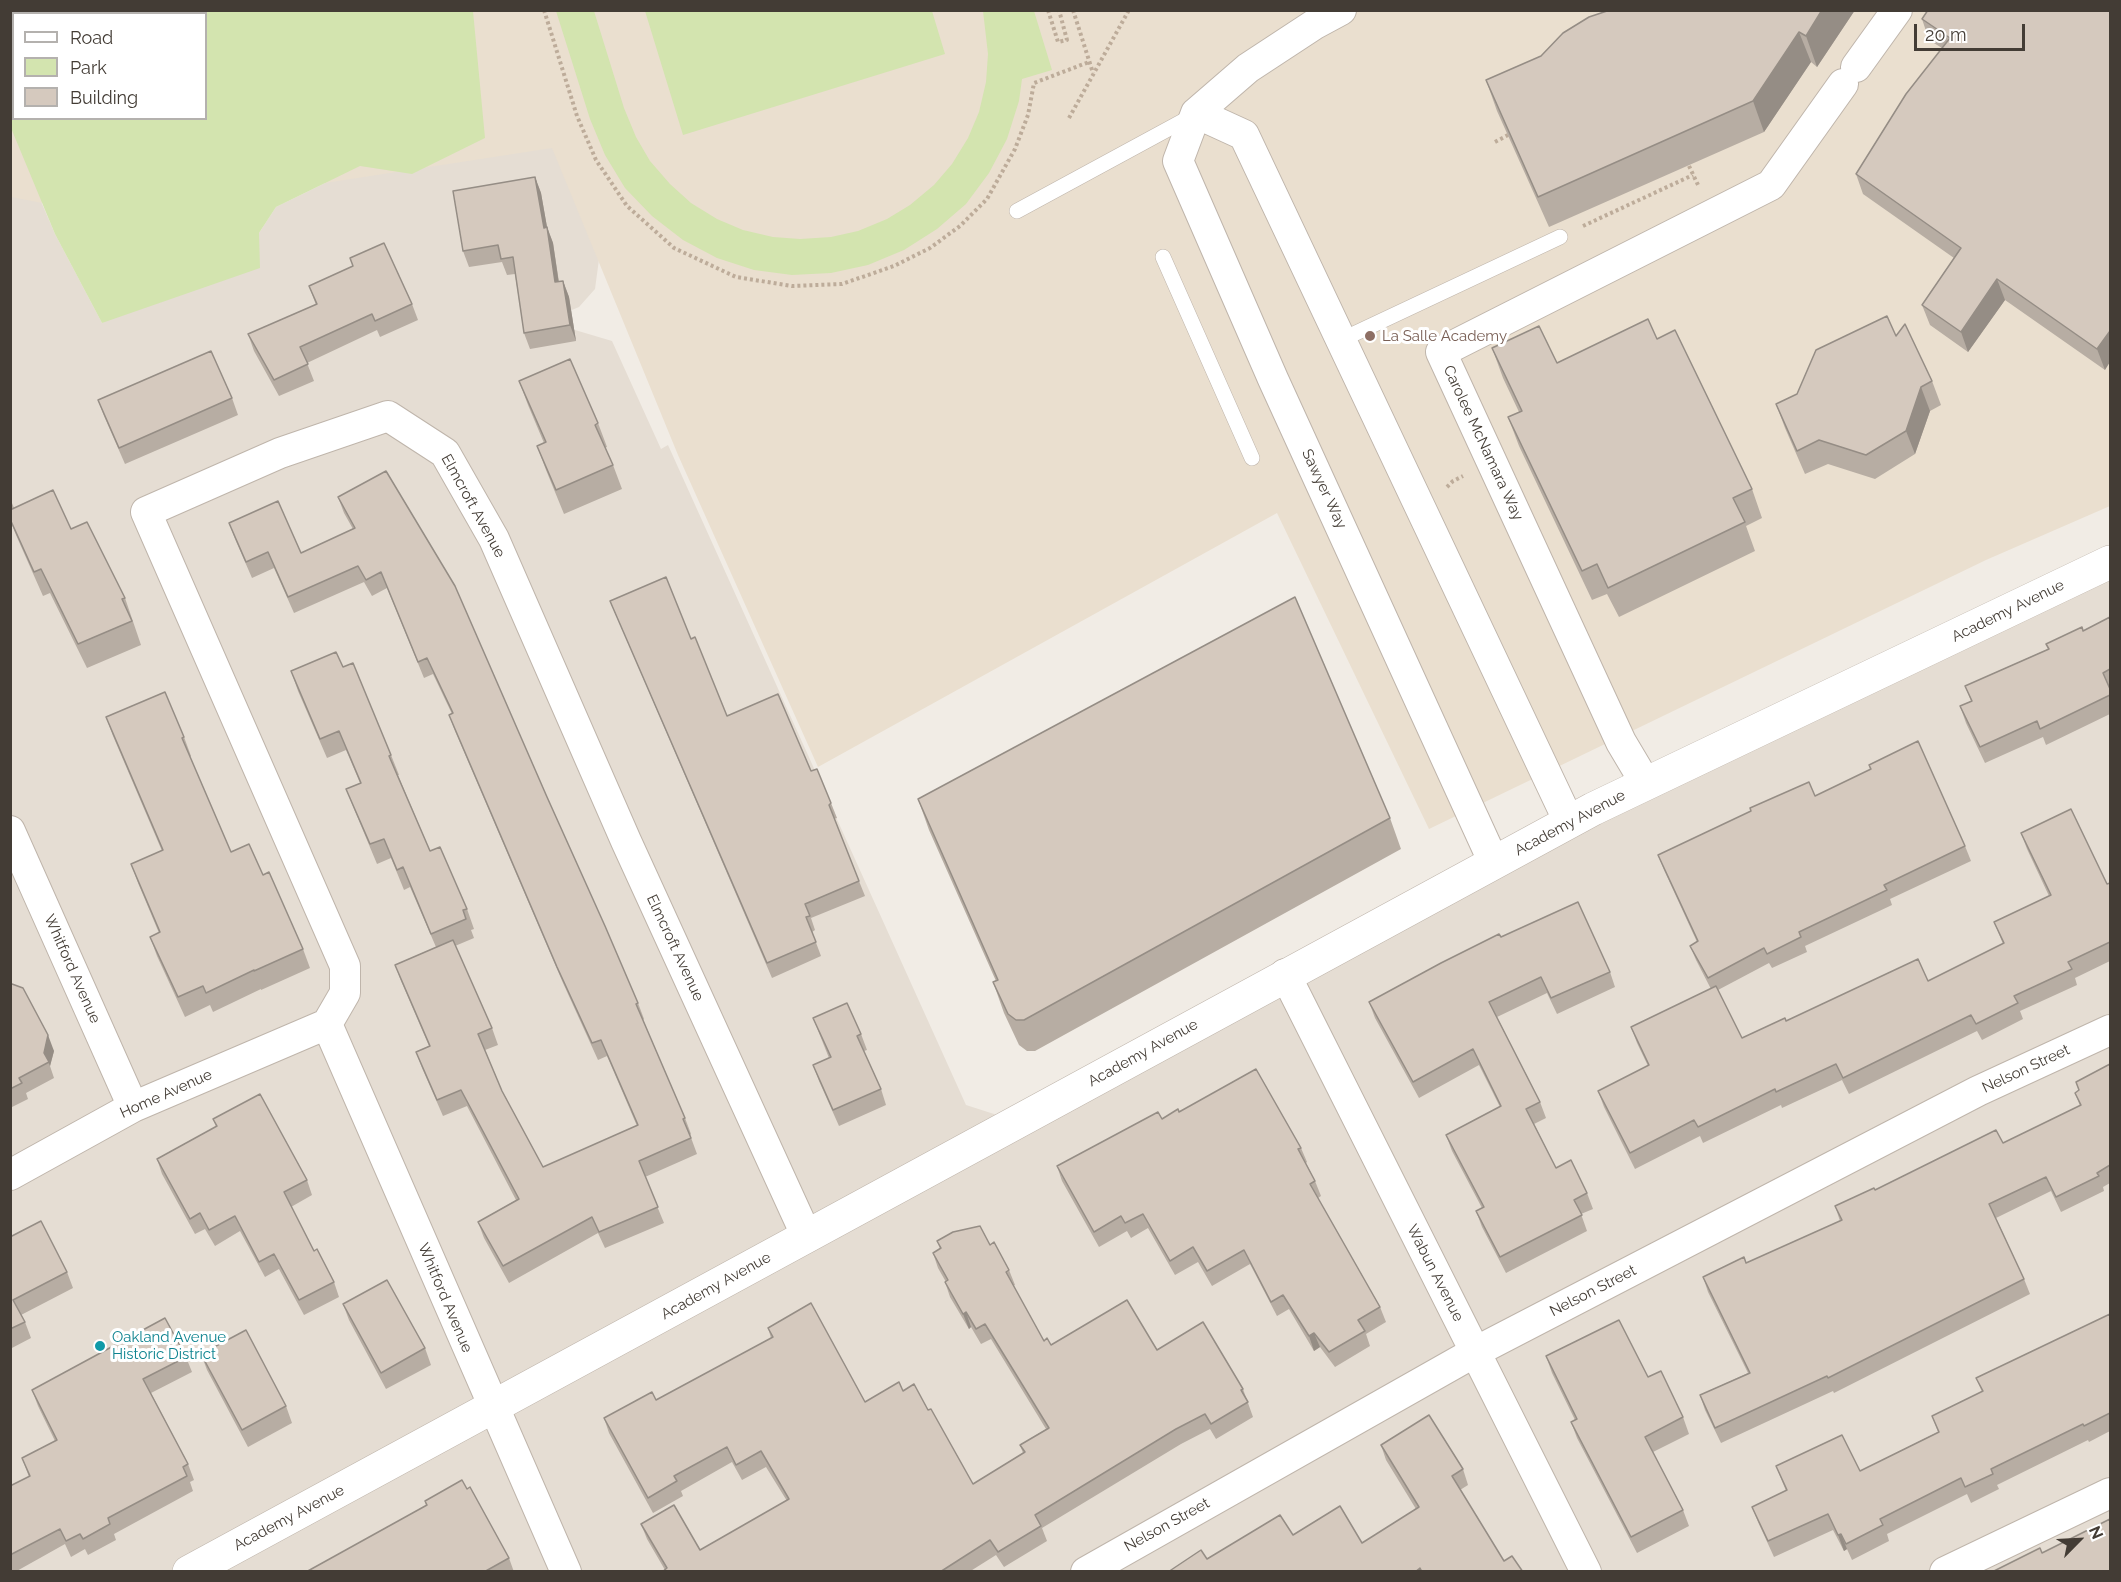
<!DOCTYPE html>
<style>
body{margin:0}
#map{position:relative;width:2121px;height:1582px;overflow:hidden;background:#f1ece5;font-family:Raleway,sans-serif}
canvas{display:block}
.frame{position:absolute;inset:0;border:12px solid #433c35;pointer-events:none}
.legend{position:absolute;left:12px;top:12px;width:195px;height:108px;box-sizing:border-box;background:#fff;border:2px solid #b4b1ae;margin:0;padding:8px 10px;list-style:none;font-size:18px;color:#433c35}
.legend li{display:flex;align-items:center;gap:12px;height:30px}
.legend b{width:30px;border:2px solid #b4b1ae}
.north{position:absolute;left:2049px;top:1510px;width:60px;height:60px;-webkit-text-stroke:4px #fff;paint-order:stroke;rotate:66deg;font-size:16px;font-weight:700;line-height:24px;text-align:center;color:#433c35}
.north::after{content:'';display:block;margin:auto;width:21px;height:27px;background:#433c35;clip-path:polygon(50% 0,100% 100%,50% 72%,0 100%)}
.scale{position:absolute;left:1914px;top:24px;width:111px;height:27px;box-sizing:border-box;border:3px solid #433c35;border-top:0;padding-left:8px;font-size:18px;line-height:21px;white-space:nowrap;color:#433c35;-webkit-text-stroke:4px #fff;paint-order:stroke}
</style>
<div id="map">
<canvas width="2121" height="1582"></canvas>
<div class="frame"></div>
<ul class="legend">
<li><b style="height:8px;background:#fff"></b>Road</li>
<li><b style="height:16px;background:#d3e4af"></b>Park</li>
<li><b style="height:16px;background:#d5c9be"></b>Building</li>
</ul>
<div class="north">N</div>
<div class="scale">20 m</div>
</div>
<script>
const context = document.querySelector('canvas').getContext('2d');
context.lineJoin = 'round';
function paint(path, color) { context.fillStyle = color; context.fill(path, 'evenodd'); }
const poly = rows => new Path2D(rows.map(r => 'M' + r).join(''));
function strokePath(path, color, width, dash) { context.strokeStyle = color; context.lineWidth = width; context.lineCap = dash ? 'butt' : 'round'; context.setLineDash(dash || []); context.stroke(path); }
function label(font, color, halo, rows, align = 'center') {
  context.font = font + ' Raleway,sans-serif'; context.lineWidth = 6; context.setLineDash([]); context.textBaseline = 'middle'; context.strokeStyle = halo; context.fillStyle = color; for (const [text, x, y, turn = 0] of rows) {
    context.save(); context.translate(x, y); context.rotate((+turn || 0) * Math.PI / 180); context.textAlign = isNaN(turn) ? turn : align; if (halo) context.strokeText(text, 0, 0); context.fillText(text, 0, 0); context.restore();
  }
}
paint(poly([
 [542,121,602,237,595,289,579,307,543,322,543,331,575,330,612,341,661,449,668,445,966,1105,1019,1122,1593,811,2110,564,2110,1571,11,1571,10,129,55,234,102,323,259,233,276,207,360,166,485,138]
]), '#e5ddd3');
paint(poly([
 [10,11,2110,11,2110,506,1986,560,1429,829,1277,513,818,767,678,455,552,148,111,216,11,197],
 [14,14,206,14,206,118,14,118]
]), '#eadfcf');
paint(poly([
 [114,11,473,11,485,138,412,174,360,166,276,207,259,233,260,268,102,323,55,234,11,128,10,71,13,70,14,118,206,118,206,14,112,13],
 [556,11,594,11,624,108,636,137,650,161,670,184,691,203,717,219,743,230,773,237,800,239,831,237,858,231,887,219,910,205,934,185,952,164,968,138,979,112,986,82,988,54,983,11,1034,11,1052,70,1022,79,1019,101,1007,139,989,173,966,204,937,229,904,250,868,265,831,273,792,275,754,270,717,258,683,240,652,216,625,188,605,155,590,119],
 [645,11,932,11,945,54,683,135]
]), '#d3e4af');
const service = poly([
 [1017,211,1194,115],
 [1163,257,1252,458],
 [1341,340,1560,237]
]);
const minor = poly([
 [1341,10,1315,24,1248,68,1196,113,1178,161,1273,379,1494,863],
 [1856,67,1897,10],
 [1196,113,1244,135,1569,822],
 [1646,784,1621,742,1441,352,1771,185,1843,84],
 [10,831,133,1107],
 [1285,974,1586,1572],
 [327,1024,345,993,345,966,146,512,280,453,388,416,445,453,494,539,626,841,807,1237],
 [327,1024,566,1572],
 [10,1175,133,1107,327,1024],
 [1086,1572,1475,1352,1978,1091,2110,1030],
 [1945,1572,2110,1493]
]);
const tertiary = poly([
 [189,1572,1593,809,2110,562]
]);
strokePath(service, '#bfb5ab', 16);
strokePath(minor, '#bfb5ab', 32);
strokePath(tertiary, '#bfb5ab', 34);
strokePath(poly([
 [544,10,577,116,596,160,627,206,674,248,736,277,792,286,842,284,894,266,930,248,960,226,987,199,1015,149,1028,115,1034,83,1089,62],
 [1048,10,1058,42,1067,40,1059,10],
 [1073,10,1093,73],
 [1069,118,1129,10],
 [1495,142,1508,135],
 [1689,166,1698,185],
 [1583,226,1693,175],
 [1447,487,1453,481,1463,476]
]), '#bdac9a', 4, [3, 3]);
strokePath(service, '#fff', 15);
strokePath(minor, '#fff', 30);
strokePath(tertiary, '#fff', 33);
paint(poly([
 [1855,10,1817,67,1811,62,1764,132,1549,227,1497,111,1486,80],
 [2110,10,2105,370,2005,300,1968,352,1930,325,1922,305,1954,258,1863,194,1856,174,1942,48,1929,40,1922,19],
 [535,177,541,193,547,227,553,243,559,282,563,281,569,297,576,341,530,349,524,333,515,274,507,275,502,262,469,267,463,251],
 [350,258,412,304,418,320,380,337,377,330,307,363,314,381,279,396,254,351,248,334,316,305,309,286,353,266],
 [1896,336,1932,381,1941,405,1930,411,1915,454,1875,479,1828,464,1805,474,1785,428,1776,404,1797,394],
 [1657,339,1752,489,1762,518,1746,526,1755,551,1619,617,1607,594,1592,600,1519,446,1508,417,1519,412,1503,378,1492,348,1557,363],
 [519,381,598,423,607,447,605,448,613,465,622,489,564,514,546,470,537,446,544,443,528,405],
 [232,398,238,415,125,464,104,416,98,400],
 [338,497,547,797,638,1003,644,1019,643,1020,685,1118,691,1134,690,1135,697,1154,645,1177,664,1223,605,1248,598,1233,509,1283,484,1238,478,1222,516,1200,467,1106,443,1116,422,1068,416,1052,429,1046,401,981,395,965,436,947,410,887,404,890,391,858,377,864,354,809,346,789,360,783,346,750,327,758,298,691,291,671,343,667,391,755,399,775,398,775,430,851,467,909,474,929,471,930,474,938,455,946,492,1028,498,1045,485,1050,502,1091,543,1167,637,1126,607,1056,598,1060,563,983,455,731,449,715,452,714,433,674,424,678,387,588,372,596,364,582,294,613,274,568,252,578,235,539,229,523,301,553,353,529,344,513],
 [10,498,14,508,71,529,125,598,141,645,87,668,50,593,43,596,16,535,10,520],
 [610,601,691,639,727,716,811,771,831,803,837,818,834,819,865,896,811,918,815,930,812,932,821,956,772,978,616,615],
 [2110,617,2110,714,2046,745,2043,737,1985,763,1966,723,1960,706,1971,701,1965,686,2048,649,2046,644,2083,631],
 [106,717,184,737,191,756,190,757,231,852,263,875,303,949,310,968,261,990,261,989,213,1012,210,1005,185,1017,157,956,150,937,159,933,138,883,131,864,162,851,113,736],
 [1869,765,1965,846,1971,861,1890,899,1892,905,1805,946,1807,952,1772,968,1769,963,1718,990,1742,1038,1786,1021,1928,981,2003,944,1994,922,2049,896,2027,849,2021,833,2107,884,2110,883,2110,961,2075,978,2077,985,2020,1011,2023,1019,1982,1040,1977,1031,1849,1094,1842,1080,1782,1108,1781,1105,1703,1143,1700,1136,1635,1169,1604,1107,1598,1091,1648,1066,1637,1043,1631,1027,1711,989,1696,960,1690,946,1697,942,1664,870,1658,855,1815,796,1870,770],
 [918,799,1390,818,1401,849,1035,1051,1027,1051,1019,1045,1004,1013,993,982,996,981,929,830],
 [1501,937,1610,972,1615,987,1557,1014,1547,993,1497,1017,1540,1102,1546,1118,1534,1124,1556,1168,1587,1193,1593,1209,1581,1214,1587,1231,1506,1273,1482,1227,1476,1211,1482,1208,1452,1151,1446,1135,1500,1107,1479,1065,1419,1098,1375,1018,1369,1002],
 [10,984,54,1051,50,1066,54,1078,26,1093,28,1099,10,1108],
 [813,1018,861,1034,867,1050,864,1051,881,1089,886,1105,839,1126,819,1081,813,1065,829,1058],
 [2110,1064,2110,1183,2103,1187,2104,1191,2061,1212,2051,1191,1996,1218,2024,1279,2030,1294,1834,1393,1833,1391,1721,1443,1705,1410,1700,1395,1748,1373,1708,1292,1703,1277,1746,1263,1840,1221,1835,1206,1875,1190,2003,1143,2080,1106,2075,1093,2079,1091,2076,1082],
 [1179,1112,1301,1148,1307,1162,1306,1163,1315,1181,1321,1196,1318,1198,1380,1307,1386,1322,1366,1334,1370,1346,1335,1367,1320,1347,1314,1351,1289,1309,1277,1316,1250,1264,1212,1286,1198,1262,1175,1275,1148,1228,1131,1238,1127,1231,1099,1247,1062,1181,1057,1166],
 [213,1119,307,1180,312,1195,291,1207,314,1251,334,1282,339,1297,304,1315,279,1269,265,1277,240,1231,215,1246,205,1229,195,1234,162,1174,157,1159,216,1127],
 [10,1237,67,1272,73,1288,21,1315,25,1322,31,1338,10,1349],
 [937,1241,990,1245,1009,1270,1015,1285,1013,1286,1044,1341,1051,1345,1157,1350,1243,1389,1253,1417,1216,1439,1210,1429,1181,1444,1042,1528,1047,1541,1004,1567,996,1555,969,1572,662,1572,665,1570,647,1539,641,1524,700,1550,787,1501,766,1467,742,1480,732,1462,681,1491,683,1496,653,1513,609,1433,604,1418,656,1400,771,1338,768,1328,865,1402,903,1391,928,1410,973,1484,1023,1453,1020,1445,1046,1429,991,1339,981,1344,971,1327,969,1329,950,1297,945,1282,946,1282,938,1268,933,1253,940,1249],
 [343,1304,425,1348,431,1365,386,1389,349,1320],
 [2110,1314,2110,1431,2089,1442,2088,1440,1997,1485,1999,1489,1971,1503,1967,1494,1887,1534,1889,1541,1852,1560,1847,1549,1844,1551,1833,1530,1774,1557,1758,1522,1752,1507,1786,1491,1776,1466,1860,1471,1938,1432,1932,1416,1982,1392,1976,1378],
 [201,1354,286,1406,292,1423,248,1447,207,1370],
 [1546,1356,1648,1377,1683,1417,1689,1434,1653,1452,1683,1510,1689,1526,1637,1553,1577,1438,1571,1422,1575,1420,1552,1373],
 [186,1357,192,1372,151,1393,188,1464,194,1480,190,1482,193,1491,114,1534,116,1540,88,1555,85,1549,71,1557,65,1544,15,1572,10,1572,10,1486,29,1477,22,1458,55,1441,38,1406,32,1390],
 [1381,1445,1463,1469,1468,1485,1460,1490,1504,1561,1523,1572,1168,1572,1207,1559,1293,1535,1362,1543,1416,1509,1386,1460],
 [467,1489,509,1558,514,1572,306,1572,426,1506,425,1501]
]), '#b7ada3');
paint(poly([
 [1822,10,1855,10,1817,67,1806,36],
 [1799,32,1811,62,1764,132,1753,101],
 [535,177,541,193,547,227,553,243,561,298,555,282,544,228],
 [1997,279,2005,300,1968,352,1961,332],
 [563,281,569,297,576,341,570,325],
 [2110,331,2110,362,2105,370,2097,349],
 [1921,387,1930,411,1915,454,1906,431],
 [48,1035,54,1051,50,1066,44,1053],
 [966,1312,971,1327,969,1329,963,1314],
 [1314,1333,1320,1347,1314,1351,1309,1336],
 [1841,1534,1847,1549,1844,1551,1838,1535]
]), '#958d85');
const building = poly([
 [1610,10,1822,10,1806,36,1799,32,1753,101,1538,197,1486,80,1541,56,1563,33,1589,17,1610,10],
 [1928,10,2110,10,2110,331,2097,349,1997,279,1961,332,1922,305,1961,248,1856,174,1906,94,1950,38,1922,19,1928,10],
 [535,177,544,228,547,227,555,282,563,281,570,325,524,333,513,257,501,259,498,245,463,251,453,191,535,177],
 [384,243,412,304,375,321,372,314,300,347,308,364,274,380,248,334,317,304,309,286,353,266,350,258,384,243],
 [1887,316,1896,336,1905,324,1932,381,1921,387,1906,431,1866,455,1819,440,1797,451,1776,404,1797,394,1816,350,1887,316],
 [1648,319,1657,339,1675,330,1752,489,1733,498,1745,522,1608,588,1597,564,1582,571,1508,417,1522,411,1492,348,1539,326,1557,363,1648,319],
 [211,351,232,398,119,448,98,400,211,351],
 [570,359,598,423,595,425,613,465,556,490,537,446,546,442,519,381,570,359],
 [386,471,455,586,547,797,605,926,638,1003,636,1004,685,1118,683,1119,691,1138,639,1161,658,1207,599,1232,592,1217,503,1266,478,1222,519,1199,461,1090,437,1100,416,1052,430,1046,395,965,453,940,492,1028,478,1034,502,1091,543,1167,638,1125,601,1040,592,1043,557,967,449,715,453,713,427,658,418,662,381,572,366,580,358,566,288,597,268,552,246,562,229,523,278,501,301,553,355,528,338,497,386,471],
 [53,490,71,529,87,522,125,598,122,599,132,621,78,644,41,569,34,572,10,519,10,510,53,490],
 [666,577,691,639,695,637,727,716,778,694,811,771,817,769,831,803,829,805,859,881,805,904,810,916,806,917,816,942,767,963,610,601,666,577],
 [1295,597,1390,818,1024,1020,1016,1020,1008,1014,993,982,998,980,918,799,1295,597],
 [2110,617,2110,669,2103,673,2110,689,2110,695,2040,729,2037,721,1980,747,1960,706,1972,701,1965,686,2049,649,2046,644,2082,627,2083,631,2110,617],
 [336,652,343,667,353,663,391,755,389,756,430,851,440,847,467,909,463,910,466,919,431,934,403,867,397,870,384,839,370,844,346,789,361,783,339,731,320,739,291,671,336,652],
 [165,692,184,737,182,738,231,852,249,844,263,875,269,872,303,949,254,971,254,970,206,993,203,986,178,997,150,937,160,932,131,864,163,850,106,717,165,692],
 [1918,741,1965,846,1884,885,1887,890,1799,932,1801,937,1767,954,1764,948,1708,978,1690,946,1698,941,1658,855,1751,811,1750,808,1809,782,1815,796,1871,769,1869,765,1918,741],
 [2071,809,2107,884,2110,883,2110,942,2068,962,2072,969,2014,996,2018,1003,1976,1024,1971,1015,1843,1078,1836,1064,1776,1092,1775,1089,1698,1127,1694,1120,1630,1153,1598,1091,1649,1065,1631,1027,1716,986,1742,1038,1785,1018,1786,1021,1918,959,1928,981,2004,943,1994,922,2051,895,2021,833,2071,809],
 [1578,902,1610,972,1551,998,1541,977,1489,1002,1540,1102,1526,1109,1556,1168,1571,1160,1587,1193,1574,1200,1582,1215,1500,1257,1476,1211,1484,1207,1446,1135,1501,1106,1473,1049,1413,1082,1369,1002,1441,963,1499,934,1501,937,1578,902],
 [10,984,12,984,23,988,48,1035,44,1053,49,1062,19,1078,22,1083,10,1089,10,984],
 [847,1003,861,1034,857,1036,881,1089,833,1110,813,1065,831,1057,813,1018,847,1003],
 [2110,1064,2110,1165,2097,1173,2099,1176,2056,1197,2046,1177,1989,1204,2024,1279,1828,1378,1827,1376,1715,1428,1700,1395,1750,1373,1703,1277,1744,1257,1746,1263,1842,1220,1835,1206,1874,1188,1875,1190,1996,1130,2003,1143,2081,1105,2075,1093,2079,1090,2076,1082,2110,1064],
 [1256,1069,1301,1148,1298,1149,1315,1181,1310,1184,1380,1307,1358,1320,1365,1331,1329,1352,1314,1333,1309,1336,1283,1295,1271,1302,1244,1250,1207,1271,1193,1247,1170,1261,1143,1214,1125,1223,1121,1216,1094,1232,1057,1166,1158,1112,1162,1119,1178,1109,1179,1112,1256,1069],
 [260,1094,307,1180,284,1192,314,1251,317,1249,334,1282,299,1300,274,1254,259,1262,235,1216,209,1230,200,1213,190,1219,157,1159,217,1126,213,1119,260,1094],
 [41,1221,67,1272,13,1300,25,1322,10,1329,10,1237,41,1221],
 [980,1226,990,1245,994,1242,1009,1270,1006,1272,1044,1341,1047,1338,1051,1345,1127,1300,1157,1350,1203,1322,1243,1389,1241,1390,1248,1402,1211,1424,1205,1414,1176,1429,1035,1515,1041,1526,998,1552,990,1540,940,1572,662,1572,667,1568,641,1524,674,1505,700,1550,789,1499,761,1451,736,1465,727,1447,674,1476,677,1481,648,1498,604,1418,652,1392,656,1400,773,1337,768,1328,811,1303,865,1402,899,1382,903,1391,914,1384,928,1410,931,1409,973,1484,1025,1452,1020,1445,1049,1428,985,1324,976,1329,966,1312,963,1314,945,1282,948,1280,933,1253,941,1248,937,1241,953,1232,980,1226],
 [387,1280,425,1348,381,1373,343,1304,387,1280],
 [2110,1314,2110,1413,2084,1426,2083,1424,1991,1469,1993,1474,1965,1487,1961,1478,1880,1519,1883,1525,1846,1544,1841,1534,1838,1535,1828,1514,1768,1541,1752,1507,1787,1490,1776,1466,1842,1435,1860,1471,1939,1432,1932,1416,1983,1391,1976,1378,2110,1314],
 [165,1318,186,1357,143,1379,188,1464,183,1467,187,1476,108,1518,110,1524,83,1539,80,1534,66,1541,60,1529,10,1555,10,1486,30,1476,22,1458,57,1440,32,1390,165,1318],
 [1619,1320,1648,1377,1661,1371,1683,1417,1645,1437,1683,1510,1631,1537,1571,1422,1577,1419,1546,1356,1619,1320],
 [246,1330,286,1406,242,1430,201,1354,246,1330],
 [1429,1415,1463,1469,1452,1476,1504,1561,1512,1556,1523,1572,1422,1572,1420,1568,1415,1572,1168,1572,1201,1550,1207,1559,1280,1515,1293,1535,1340,1506,1362,1543,1419,1507,1381,1445,1429,1415],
 [462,1480,467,1489,470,1487,509,1558,484,1572,306,1572,427,1505,425,1501,462,1480],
 [2110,1519,2110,1572,1994,1572,1994,1571,2040,1548,2042,1553,2110,1519]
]);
paint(building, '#d5c9be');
strokePath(building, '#958d85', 1.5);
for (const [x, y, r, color] of [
 [1370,336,6,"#8d6e63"],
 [100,1346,6,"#0f9aa8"]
]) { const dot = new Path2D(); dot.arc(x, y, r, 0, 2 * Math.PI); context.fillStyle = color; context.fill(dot); strokePath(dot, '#fff', 2); }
label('15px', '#785e54', '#fff', [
 ["La Salle Academy",1382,336]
], 'left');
label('15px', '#433c35', '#fff', [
 ["Carolee McNamara Way",1483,443,65],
 ["Sawyer Way",1324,489,65],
 ["Elmcroft Avenue",473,506,61],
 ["Academy Avenue",2008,611,-26],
 ["Academy Avenue",1570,823,-28],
 ["Elmcroft Avenue",675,948,65],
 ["Whitford Avenue",72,969,66],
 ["Academy Avenue",1143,1053,-29],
 ["Nelson Street",2026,1069,-25],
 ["Home Avenue",166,1094,-24],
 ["Wabun Avenue",1435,1273,63],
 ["Academy Avenue",716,1286,-29],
 ["Nelson Street",1593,1291,-27],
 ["Whitford Avenue",445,1298,67],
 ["Academy Avenue",289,1518,-28],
 ["Nelson Street",1167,1525,-29]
]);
label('15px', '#0d838f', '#fff', [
 ["Oakland Avenue",112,1337],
 ["Historic District",112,1354]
], 'left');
</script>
